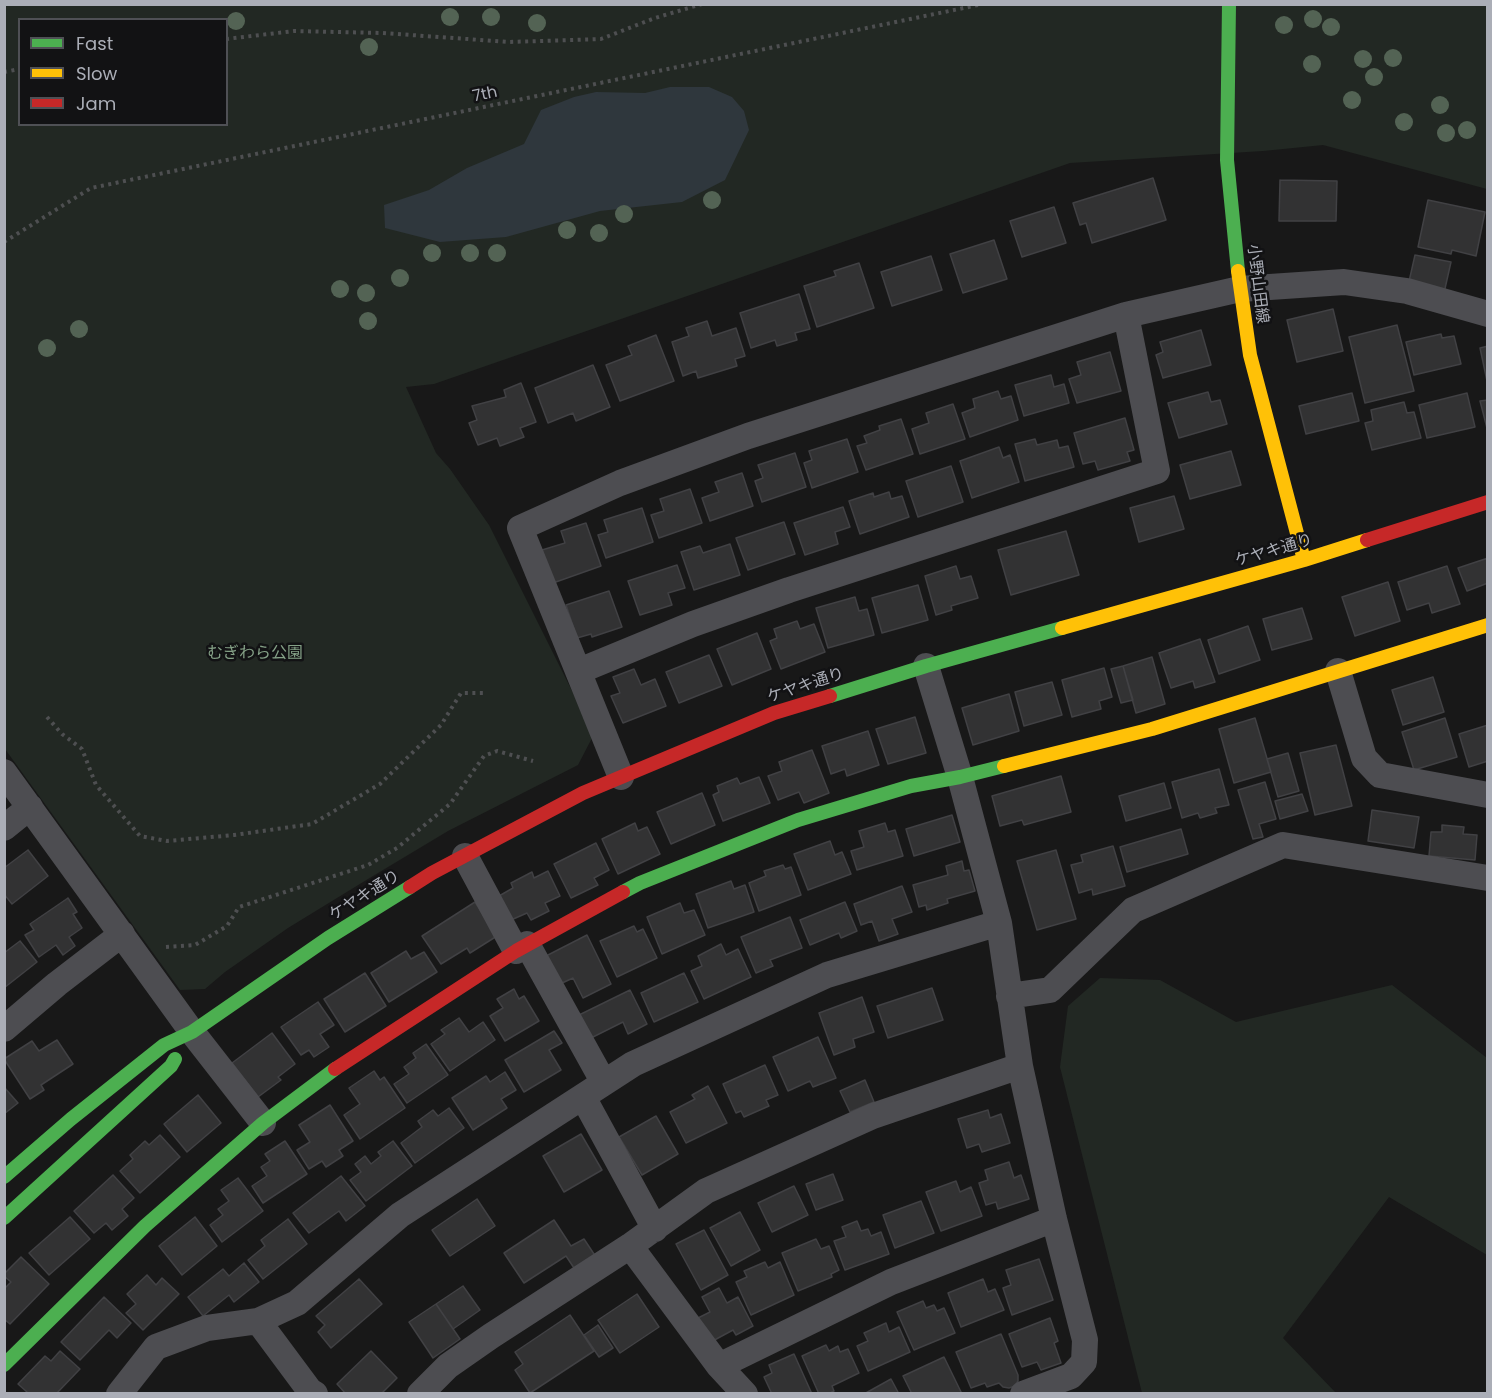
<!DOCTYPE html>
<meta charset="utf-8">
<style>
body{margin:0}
#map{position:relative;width:1492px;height:1398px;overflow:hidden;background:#181818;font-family:Poppins,sans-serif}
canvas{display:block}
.frame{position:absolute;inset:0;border:6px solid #abaeb7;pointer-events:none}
.legend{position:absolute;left:18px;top:18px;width:210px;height:108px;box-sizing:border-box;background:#121214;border:2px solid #4f5055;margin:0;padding:8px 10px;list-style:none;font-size:18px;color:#abaeb7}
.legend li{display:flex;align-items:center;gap:12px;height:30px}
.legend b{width:30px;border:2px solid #4f5055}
</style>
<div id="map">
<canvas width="1492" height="1398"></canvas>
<div class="frame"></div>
<ul class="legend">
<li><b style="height:8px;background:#4caf50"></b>Fast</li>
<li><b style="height:8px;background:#ffc107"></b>Slow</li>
<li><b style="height:8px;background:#c62828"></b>Jam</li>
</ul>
</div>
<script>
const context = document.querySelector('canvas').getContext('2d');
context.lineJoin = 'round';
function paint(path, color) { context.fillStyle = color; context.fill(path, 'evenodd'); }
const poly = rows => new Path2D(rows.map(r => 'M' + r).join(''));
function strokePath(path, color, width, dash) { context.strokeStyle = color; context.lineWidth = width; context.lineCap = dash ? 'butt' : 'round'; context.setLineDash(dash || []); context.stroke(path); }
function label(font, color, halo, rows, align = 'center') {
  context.font = font + ' Poppins,"Noto Sans JP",sans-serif'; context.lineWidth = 5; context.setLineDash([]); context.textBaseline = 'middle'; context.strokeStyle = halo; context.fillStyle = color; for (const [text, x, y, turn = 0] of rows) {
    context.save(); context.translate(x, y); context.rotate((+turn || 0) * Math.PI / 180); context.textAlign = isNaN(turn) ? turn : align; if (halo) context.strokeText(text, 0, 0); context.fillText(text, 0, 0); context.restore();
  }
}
paint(poly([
 [5,5,1487,5,1487,189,1323,145,1263,151,1070,163,434,384,406,387,436,453,450,469,489,525,573,693,592,738,578,765,448,831,368,879,288,928,225,972,205,989,180,990,5,749],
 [20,20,226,20,226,124,20,124],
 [1100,978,1160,980,1236,1022,1392,985,1487,1058,1487,1255,1389,1197,1283,1338,1336,1393,1142,1393,1060,1067,1068,1006]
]), '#222823');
paint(poly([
 [670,87,709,87,732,97,744,111,749,130,725,180,682,202,600,211,506,237,440,242,385,228,384,205,429,190,467,168,524,144,541,110,574,97,596,92,645,93]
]), '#2f373d');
const building = poly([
 [1153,178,1166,220,1092,243,1086,223,1080,225,1073,203,1153,178],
 [1280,180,1337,181,1336,221,1279,221,1280,180],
 [1428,200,1485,212,1476,256,1452,250,1451,254,1418,247,1428,200],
 [1054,207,1066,243,1022,257,1010,221,1054,207],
 [994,240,1007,279,963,293,950,254,994,240],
 [1415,255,1451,262,1444,293,1408,286,1415,255],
 [931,256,942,290,892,306,881,272,931,256],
 [859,263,874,308,817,327,804,286,836,276,834,271,859,263],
 [799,294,810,329,795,333,797,340,777,346,775,340,751,348,740,313,799,294],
 [1333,309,1343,351,1297,362,1287,320,1333,309],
 [707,321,712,336,736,328,745,356,735,359,737,366,698,378,696,371,683,376,672,342,689,336,686,328,707,321],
 [1397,325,1414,391,1365,403,1349,337,1397,325],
 [1201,330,1211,365,1163,378,1156,355,1163,352,1160,342,1201,330],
 [1441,334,1442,338,1454,336,1461,364,1414,375,1406,342,1441,334],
 [656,335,674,381,620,401,606,365,632,355,628,346,656,335],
 [1488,346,1488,381,1487,381,1480,348,1488,346],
 [1110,352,1121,391,1077,403,1069,379,1081,375,1077,362,1110,352],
 [593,365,610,407,576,421,573,413,548,423,535,388,593,365],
 [1051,375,1054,387,1064,384,1069,403,1024,416,1015,385,1051,375],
 [521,383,536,422,520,428,524,437,500,446,497,438,478,445,469,423,477,420,472,406,506,397,504,390,521,383],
 [998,391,1001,399,1011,396,1018,420,970,437,962,413,975,408,973,399,998,391],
 [1208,392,1211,402,1220,400,1227,424,1179,438,1168,403,1208,392],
 [1352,393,1359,421,1306,434,1299,406,1352,393],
 [1467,393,1475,427,1427,438,1419,405,1467,393],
 [1488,400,1488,432,1480,401,1488,400],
 [1404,402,1407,413,1414,412,1421,438,1372,450,1365,423,1373,421,1371,410,1404,402],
 [953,404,965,439,920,454,912,429,929,423,926,413,953,404],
 [1125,418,1134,450,1127,452,1130,461,1098,470,1095,461,1083,464,1074,433,1125,418],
 [901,419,913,454,866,470,857,446,867,443,864,436,880,430,879,426,901,419],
 [847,439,858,472,812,488,804,463,812,460,809,451,847,439],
 [1035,439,1037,445,1057,440,1059,448,1068,446,1074,467,1025,481,1015,444,1035,439],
 [999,447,1003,458,1010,455,1019,482,972,498,960,461,999,447],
 [1231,451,1241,485,1190,499,1180,465,1231,451],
 [795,453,806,487,762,502,755,481,763,478,758,465,795,453],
 [951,466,963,502,918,517,906,481,951,466],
 [742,473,753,506,710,521,702,498,719,492,715,482,742,473],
 [690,489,702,523,659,538,651,515,664,511,660,499,690,489],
 [889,492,891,499,902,496,909,517,860,534,849,501,873,493,874,497,889,492],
 [1174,496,1184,529,1139,542,1130,508,1174,496],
 [843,507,850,527,835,532,838,544,805,555,794,523,843,507],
 [642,508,653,542,606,558,598,535,608,532,604,520,642,508],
 [784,522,795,554,748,570,736,538,784,522],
 [586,523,601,566,553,583,542,550,565,543,561,531,586,523],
 [1066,531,1079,575,1011,595,998,550,1066,531],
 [730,544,740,575,694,590,681,552,700,546,703,553,730,544],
 [1488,558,1488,583,1467,591,1458,568,1488,558],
 [677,565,685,588,668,593,672,605,640,615,628,581,677,565],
 [956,566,960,579,971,576,978,598,951,606,952,610,936,615,925,576,956,566],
 [1447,566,1460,604,1432,613,1429,603,1407,610,1398,582,1447,566],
 [1388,582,1400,621,1355,636,1342,597,1388,582],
 [918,585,928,620,882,633,872,598,918,585],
 [609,591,622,627,592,637,591,634,577,638,566,605,609,591],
 [855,597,859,611,867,609,874,635,828,648,816,608,855,597],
 [1302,608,1312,639,1272,650,1263,619,1302,608],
 [797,621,800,629,814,624,825,652,781,669,770,641,777,638,774,629,797,621],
 [1248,626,1260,660,1219,674,1208,640,1248,626],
 [757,633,771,669,732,685,717,649,757,633],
 [1200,639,1215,682,1195,688,1193,681,1171,688,1159,653,1200,639],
 [709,655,722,686,679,703,666,672,709,655],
 [1152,657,1165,704,1136,713,1123,666,1152,657],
 [1123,666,1133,700,1121,703,1111,669,1123,666],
 [1104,668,1112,697,1099,701,1101,709,1072,717,1062,680,1104,668],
 [634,669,641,685,655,679,666,706,623,723,611,696,620,693,613,677,634,669],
 [1433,677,1444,712,1403,725,1392,690,1433,677],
 [1052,682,1062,715,1024,726,1015,692,1052,682],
 [1009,694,1019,731,973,745,962,708,1009,694],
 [915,717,926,753,888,764,876,729,915,717],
 [1255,718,1271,772,1234,783,1219,729,1255,718],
 [1445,718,1457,757,1414,770,1402,732,1445,718],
 [1488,725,1488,761,1469,767,1459,734,1488,725],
 [868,731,879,765,847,776,845,769,831,774,822,746,868,731],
 [1336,745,1352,806,1315,815,1300,753,1336,745],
 [812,750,829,793,804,803,799,792,778,800,768,776,782,771,779,762,812,750],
 [1288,753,1299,791,1278,797,1267,759,1288,753],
 [1219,769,1229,805,1215,808,1217,813,1200,818,1198,813,1182,818,1172,782,1219,769],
 [1061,776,1071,812,1024,825,1022,820,1000,826,992,796,1061,776],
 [759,777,770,803,723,821,713,795,719,792,717,786,737,778,740,784,759,777],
 [1265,782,1276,819,1259,824,1263,837,1253,839,1238,790,1265,782],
 [1164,783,1171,808,1126,821,1119,796,1164,783],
 [702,793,715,825,671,844,657,812,702,793],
 [1302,794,1308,811,1280,819,1275,801,1302,794],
 [1372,810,1419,817,1414,848,1368,841,1372,810],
 [952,815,960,842,914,856,906,829,952,815],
 [635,823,638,831,647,827,660,854,618,874,602,839,635,823],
 [885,823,888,832,895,830,903,856,857,870,851,851,864,847,859,831,885,823],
 [1442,825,1464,827,1463,834,1477,835,1475,860,1429,856,1431,832,1442,832,1442,825],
 [1181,829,1188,854,1127,872,1120,847,1181,829],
 [830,841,835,855,842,852,851,874,808,890,794,854,830,841],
 [596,843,609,870,594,878,598,885,571,898,554,864,596,843],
 [1113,846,1125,886,1093,895,1092,889,1079,893,1071,865,1083,862,1081,855,1113,846],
 [28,850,48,876,12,904,4,894,4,868,28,850],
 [1056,850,1076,919,1037,930,1017,861,1056,850],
 [962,861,964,871,969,870,975,891,947,899,948,903,927,910,926,905,919,907,913,885,948,875,946,866,962,861],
 [783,865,785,869,791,867,801,895,759,911,749,883,766,876,764,871,783,865],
 [548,871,560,896,545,903,549,911,531,920,527,913,511,920,499,896,513,888,511,883,532,872,534,878,548,871],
 [731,881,734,889,745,885,754,912,708,928,696,894,731,881],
 [902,886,912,912,892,919,898,934,879,941,872,921,861,925,854,904,902,886],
 [68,898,77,912,73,914,82,928,69,937,75,946,63,955,56,945,39,957,25,935,34,930,30,924,68,898],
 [475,902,497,936,470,953,467,948,441,964,422,936,475,902],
 [845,902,857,931,841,938,839,933,810,945,800,920,845,902],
 [680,903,684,913,694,910,705,935,662,954,647,917,680,903],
 [790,917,802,948,770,960,773,966,756,973,741,937,790,917],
 [634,926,637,932,643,929,657,958,617,977,600,941,634,926],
 [587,935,611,984,583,998,573,978,560,984,546,956,587,935],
 [20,941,37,962,4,988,4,953,20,941],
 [721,944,726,955,738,949,751,977,704,999,691,971,702,966,698,956,721,944],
 [406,951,411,959,424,952,437,972,389,1002,371,973,406,951],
 [365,973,386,1006,345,1032,324,999,365,973],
 [684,973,698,1002,654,1022,641,993,684,973],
 [932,988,943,1020,888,1038,877,1006,932,988],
 [514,989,519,999,524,996,539,1021,505,1041,490,1016,503,1008,497,999,514,989],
 [630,990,647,1024,628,1034,623,1022,589,1039,577,1016,630,990],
 [862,997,874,1032,853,1039,855,1047,834,1055,819,1013,862,997],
 [318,1002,334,1025,320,1034,329,1047,314,1057,309,1050,301,1055,281,1027,318,1002],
 [459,1018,469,1032,483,1022,495,1040,450,1071,431,1044,445,1034,441,1030,459,1018],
 [554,1031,562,1043,549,1050,561,1070,524,1092,505,1060,554,1031],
 [272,1033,295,1064,278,1077,281,1080,258,1097,232,1063,272,1033],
 [818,1037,836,1078,813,1087,810,1081,788,1091,773,1057,818,1037],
 [57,1040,73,1064,41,1085,44,1090,30,1099,4,1059,32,1041,39,1051,57,1040],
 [426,1044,448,1075,407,1103,394,1084,409,1074,404,1067,416,1058,413,1053,426,1044],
 [765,1065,778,1095,766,1100,769,1106,744,1117,741,1111,736,1113,723,1084,765,1065],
 [374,1071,380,1080,384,1077,405,1108,360,1139,344,1115,360,1104,349,1088,374,1071],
 [505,1072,516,1090,501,1099,507,1108,473,1130,452,1098,486,1076,490,1082,505,1072],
 [865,1080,874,1102,850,1112,840,1091,865,1080],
 [708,1086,727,1123,686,1143,670,1112,695,1099,692,1095,708,1086],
 [4,1087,18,1103,4,1114,4,1087],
 [198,1095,221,1123,187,1152,164,1124,198,1095],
 [330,1105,353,1141,339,1150,343,1156,326,1167,322,1161,309,1169,297,1150,310,1142,299,1125,330,1105],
 [449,1108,464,1128,415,1163,401,1143,422,1127,418,1121,433,1110,438,1116,449,1108],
 [988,1110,990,1118,1001,1114,1010,1143,982,1152,979,1144,967,1148,958,1119,988,1110],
 [656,1116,678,1154,642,1175,619,1137,656,1116],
 [581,1134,602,1170,564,1192,543,1156,581,1134],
 [160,1135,180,1157,140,1193,120,1171,133,1159,130,1155,145,1141,149,1145,160,1135],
 [285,1141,307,1174,263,1203,252,1186,267,1176,261,1167,270,1161,265,1154,285,1141],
 [393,1141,412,1166,366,1201,350,1180,361,1172,355,1164,365,1156,371,1164,381,1156,378,1152,393,1141],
 [1009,1162,1014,1178,1021,1175,1029,1199,998,1209,996,1202,986,1205,979,1183,988,1180,985,1170,1009,1162],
 [833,1174,843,1200,816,1210,806,1184,833,1174],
 [113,1175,134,1198,122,1209,128,1216,112,1230,106,1223,94,1233,74,1211,113,1175],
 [341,1176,365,1206,346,1221,339,1211,309,1233,293,1213,341,1176],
 [238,1178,263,1211,222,1242,210,1225,223,1215,218,1209,229,1201,221,1190,238,1178],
 [956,1181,960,1192,971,1187,982,1216,941,1231,926,1192,956,1181],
 [794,1186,808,1215,772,1232,758,1203,794,1186],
 [477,1199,495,1226,450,1256,432,1230,477,1199],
 [921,1201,934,1233,895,1248,883,1215,921,1201],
 [740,1212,760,1250,731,1266,710,1228,740,1212],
 [70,1217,90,1239,49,1275,29,1253,70,1217],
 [195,1217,217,1246,182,1275,159,1246,195,1217],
 [288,1219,307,1244,263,1279,248,1260,265,1246,261,1240,288,1219],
 [554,1220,571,1246,584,1239,596,1257,576,1271,566,1256,524,1283,504,1253,554,1220],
 [857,1221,861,1231,868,1229,871,1236,881,1232,889,1254,845,1270,834,1241,846,1237,842,1227,857,1221],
 [704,1230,728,1275,701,1290,676,1244,704,1230],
 [816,1239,821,1249,829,1246,839,1270,831,1274,832,1277,798,1291,782,1253,816,1239],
 [21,1257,49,1284,10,1324,4,1319,4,1289,11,1282,4,1276,4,1274,21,1257],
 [1039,1259,1053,1300,1012,1315,1003,1288,1011,1285,1006,1270,1039,1259],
 [765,1262,768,1268,780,1262,794,1295,751,1315,736,1282,747,1277,744,1271,765,1262],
 [244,1263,259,1282,234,1302,229,1295,203,1316,188,1297,223,1269,229,1276,244,1263],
 [147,1275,156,1285,162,1278,179,1294,143,1330,126,1313,136,1304,127,1294,147,1275],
 [359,1279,382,1304,331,1348,318,1332,325,1325,316,1316,359,1279],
 [983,1279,988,1292,995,1289,1004,1310,961,1327,948,1293,983,1279],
 [463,1286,480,1310,453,1329,436,1304,463,1286],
 [719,1288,727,1303,738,1297,753,1326,736,1335,733,1330,709,1343,696,1319,710,1312,702,1297,719,1288],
 [637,1294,659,1327,620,1353,598,1320,637,1294],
 [104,1297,131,1323,117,1338,109,1330,80,1360,61,1342,104,1297],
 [923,1301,926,1308,934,1305,937,1311,944,1308,955,1333,914,1350,897,1312,923,1301],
 [436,1304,460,1339,433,1358,409,1322,436,1304],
 [570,1315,594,1351,530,1393,515,1370,523,1364,515,1352,570,1315],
 [1050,1318,1058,1341,1054,1343,1061,1363,1041,1370,1037,1362,1022,1367,1009,1334,1050,1318],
 [886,1323,889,1332,899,1327,910,1352,868,1371,857,1346,868,1341,864,1333,886,1323],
 [598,1325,613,1348,599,1357,584,1335,598,1325],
 [1001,1334,1018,1375,1018,1381,1015,1386,1009,1388,1003,1387,999,1383,987,1387,985,1383,971,1388,956,1352,1001,1334],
 [826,1345,829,1351,838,1346,840,1352,848,1349,859,1373,832,1386,834,1391,828,1394,819,1394,802,1356,826,1345],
 [60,1351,80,1369,56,1394,26,1394,27,1392,18,1384,45,1356,51,1361,60,1351],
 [371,1351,397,1378,381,1394,346,1394,337,1384,371,1351],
 [794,1354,812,1394,772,1394,764,1377,772,1373,769,1365,794,1354],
 [944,1357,962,1394,912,1394,903,1376,944,1357],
 [891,1379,899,1394,864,1394,891,1379]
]);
paint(building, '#323233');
strokePath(building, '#414144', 1.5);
strokePath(poly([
 [226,39,294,31,383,33,509,42,601,39,655,18,702,4],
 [4,72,20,69],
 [4,242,91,188,983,4],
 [47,717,62,734,82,749,96,785,140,836,167,841,234,835,312,824,380,784,441,725,461,693,486,693],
 [166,947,195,945,227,926,239,907,368,865,397,848,450,804,484,756,497,751,533,761]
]), '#4e4f51', 4, [3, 4.5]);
strokePath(poly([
 [926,666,960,777,999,923,1020,1066,1054,1219,1085,1340,1084,1362,1071,1376,1023,1394],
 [579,671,693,624,789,590,1157,471,1126,315],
 [1338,671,1364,758,1380,775,1488,795],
 [4,772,192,1032,263,1123],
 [621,777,520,528,620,483,748,436,1126,315,1240,289,1344,282,1407,291,1488,314],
 [4,828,30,807],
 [465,856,516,951],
 [527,944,604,1083],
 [1009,996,1050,990,1133,910,1283,845,1488,878],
 [4,1029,57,984,122,934],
 [583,1097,655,1229],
 [630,1246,719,1366,745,1394],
 [258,1321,310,1391,315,1394],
 [719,1366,891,1282,1054,1219],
 [119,1394,156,1347,207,1328,258,1321,297,1303,400,1215,633,1064,827,975,999,923],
 [420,1394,448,1366,491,1336,630,1246,706,1191,873,1116,1020,1066]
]), '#4d4d51', 26);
strokePath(poly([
 [1229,4,1227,160,1238,271],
 [830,696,926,666,1062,628],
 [623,892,640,883,798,820,911,786,960,777,1004,766],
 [4,1177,71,1119,164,1045,192,1032,328,938,410,887],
 [4,1218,171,1066,175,1059],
 [4,1365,145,1226,263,1123,335,1069]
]), '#4caf50', 14);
strokePath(poly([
 [1238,271,1250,355,1304,560],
 [1062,628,1304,560,1367,540],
 [1004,766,1152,729,1488,625]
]), '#ffc107', 14);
strokePath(poly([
 [1367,540,1488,502],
 [410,887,432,873,583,793,774,713,830,696],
 [335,1069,516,951,623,892]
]), '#c62828', 14);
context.fillStyle = '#536354';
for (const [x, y] of [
 [450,17],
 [491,17],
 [1313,19],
 [236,21],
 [537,23],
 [1284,25],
 [1331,27],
 [369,47],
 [1393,58],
 [1363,59],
 [1312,64],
 [1374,77],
 [1352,100],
 [1440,105],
 [1404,122],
 [1467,130],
 [1446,133],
 [712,200],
 [624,214],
 [567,230],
 [599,233],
 [432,253],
 [470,253],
 [497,253],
 [400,278],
 [340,289],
 [366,293],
 [368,321],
 [79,329],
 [47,348]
]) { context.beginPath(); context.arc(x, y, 9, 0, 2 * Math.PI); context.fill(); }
label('16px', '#abaeb7', '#121214', [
 ["7th",485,95,-12],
 ["小野山田線",1257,284,83],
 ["ケヤキ通り",1274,551,-16],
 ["ケヤキ通り",806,686,-18],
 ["ケヤキ通り",365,896,-32]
]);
label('16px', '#84a086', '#121214', [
 ["むぎわら公園",255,654]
]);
</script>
